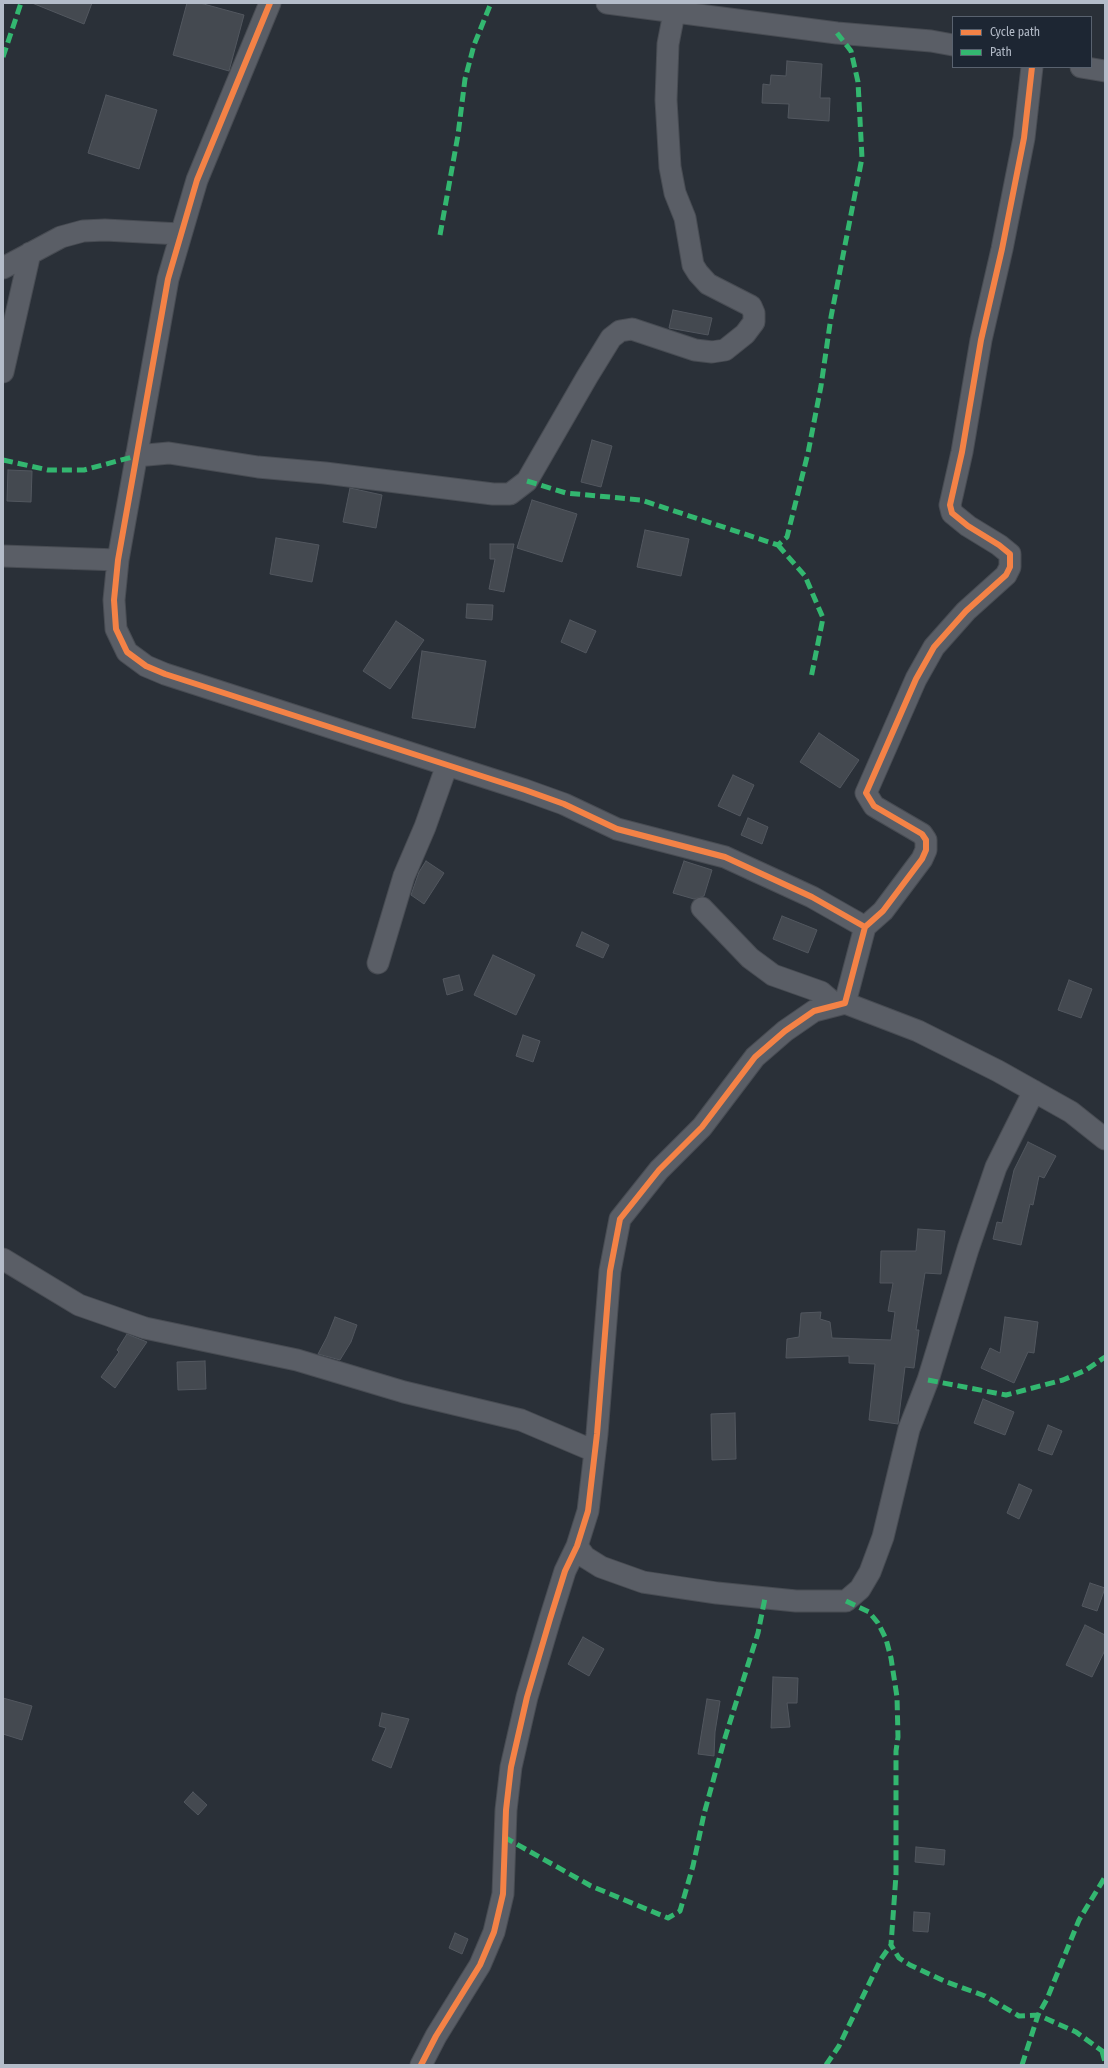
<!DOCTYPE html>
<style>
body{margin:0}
#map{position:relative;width:1108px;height:2068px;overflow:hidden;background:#2a3038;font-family:"Fira Sans Condensed",sans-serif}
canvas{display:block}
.frame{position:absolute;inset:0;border:4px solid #b4bcc9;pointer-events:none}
.legend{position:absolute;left:952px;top:16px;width:140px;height:52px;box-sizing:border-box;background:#1d2633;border:1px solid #59626f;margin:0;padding:5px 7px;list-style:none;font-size:12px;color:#b4bcc9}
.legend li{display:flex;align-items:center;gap:8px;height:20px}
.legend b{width:20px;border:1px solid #59626f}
</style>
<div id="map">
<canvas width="1108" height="2068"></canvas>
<div class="frame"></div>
<ul class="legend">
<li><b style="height:5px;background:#f48246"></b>Cycle path</li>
<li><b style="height:5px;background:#33b770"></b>Path</li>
</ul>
</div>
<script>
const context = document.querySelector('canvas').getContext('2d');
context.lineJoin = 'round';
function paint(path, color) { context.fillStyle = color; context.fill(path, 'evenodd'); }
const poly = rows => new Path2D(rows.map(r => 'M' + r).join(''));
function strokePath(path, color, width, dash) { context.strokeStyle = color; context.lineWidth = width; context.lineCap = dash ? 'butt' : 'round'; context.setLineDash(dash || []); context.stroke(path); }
const building = poly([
 [32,3,92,3,84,24,32,3],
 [187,3,200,3,244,15,229,71,173,55,187,3],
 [787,61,822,64,820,98,830,98,829,121,788,118,789,104,762,103,763,84,770,85,771,75,786,76,787,61],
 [106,95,157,110,139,169,88,153,106,95],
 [673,310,712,318,708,335,669,328,673,310],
 [592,440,612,446,601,487,581,482,592,440],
 [8,470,32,471,31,502,7,501,8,470],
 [350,488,382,495,376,528,343,522,350,488],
 [532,500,577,514,562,562,517,548,532,500],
 [645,530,689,539,681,576,637,567,645,530],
 [276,538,319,545,312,582,270,574,276,538],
 [490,544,514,544,504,592,489,589,495,559,490,559,490,544],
 [467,604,493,605,492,620,466,618,467,604],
 [570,620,596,631,586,653,561,642,570,620],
 [396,621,424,640,390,689,363,671,396,621],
 [422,651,486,661,475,728,412,718,422,651],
 [819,733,859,760,840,788,800,762,819,733],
 [733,775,754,785,740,816,718,806,733,775],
 [748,818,768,827,762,844,741,835,748,818],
 [426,861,444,873,424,904,411,895,419,872,426,861],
 [684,861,712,870,704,896,694,899,673,893,684,861],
 [782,916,817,930,808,953,773,939,782,916],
 [582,932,609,945,603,958,576,946,582,932],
 [493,955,535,975,516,1015,474,995,493,955],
 [459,975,463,990,447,995,443,979,459,975],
 [1069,980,1092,989,1081,1018,1058,1010,1069,980],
 [523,1035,540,1041,533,1062,516,1056,523,1035],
 [1028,1142,1056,1156,1044,1178,1039,1176,1033,1205,1030,1204,1021,1245,993,1239,997,1222,1002,1223,1014,1170,1028,1142],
 [918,1229,945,1231,941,1274,925,1273,916,1330,919,1330,914,1368,905,1367,898,1424,869,1420,875,1364,849,1363,849,1356,786,1358,787,1339,799,1337,801,1313,821,1312,820,1319,830,1322,832,1338,891,1340,895,1312,888,1311,893,1283,880,1283,881,1251,916,1251,918,1229],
 [335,1317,357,1325,351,1342,340,1360,318,1354,327,1337,335,1317],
 [1005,1317,1038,1322,1034,1353,1028,1352,1014,1383,981,1368,990,1348,1000,1353,1005,1317],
 [127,1334,147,1342,115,1388,101,1377,119,1352,117,1350,127,1334],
 [205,1361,206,1389,178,1390,177,1362,205,1361],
 [983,1399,1014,1412,1005,1435,974,1423,983,1399],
 [735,1413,736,1459,712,1460,711,1414,735,1413],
 [1048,1425,1062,1431,1052,1455,1038,1450,1048,1425],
 [1019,1484,1032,1490,1019,1519,1007,1513,1019,1484],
 [1090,1583,1105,1588,1097,1611,1082,1606,1090,1583],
 [1085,1625,1105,1635,1105,1650,1092,1677,1066,1665,1085,1625],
 [583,1637,604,1649,589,1676,568,1664,583,1637],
 [773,1677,798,1678,797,1703,787,1703,790,1727,771,1728,773,1677],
 [3,1698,32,1706,22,1740,3,1734,3,1698],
 [707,1699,720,1701,715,1732,714,1756,698,1754,707,1699],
 [382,1713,409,1719,391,1768,372,1760,386,1728,379,1726,382,1713],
 [193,1792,207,1805,198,1815,184,1802,193,1792],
 [916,1847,945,1850,944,1865,915,1862,916,1847],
 [914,1912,930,1913,928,1932,913,1931,914,1912],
 [455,1933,468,1939,462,1954,449,1948,455,1933]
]);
paint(building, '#444950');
strokePath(building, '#52575f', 1);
const street = poly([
 [270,3,197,180,168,279,118,560,114,600,116,629,127,652,146,666,165,674,525,790,564,804,617,829,725,857,812,897,865,927],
 [607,3,837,33,931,41,953,45],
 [1081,67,1105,71],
 [3,268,61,237,83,231,105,230,180,234],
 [3,372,30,253],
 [136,456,169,453,258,467,325,473,493,494,510,494,527,481,587,377,611,338,620,331,632,329,695,350,712,352,725,350,745,334,754,322,754,313,751,306,708,284,698,273,693,265,685,218,675,193,670,167,666,100,668,44,676,3],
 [3,556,118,560],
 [702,908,750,958,773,975,821,992,836,1005],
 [378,963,404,876,425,827,447,765],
 [845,1003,918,1031,998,1071,1071,1112,1105,1139],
 [3,1259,79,1305,145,1328,297,1360,404,1392,521,1420,594,1451],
 [577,1546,585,1557,601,1567,643,1582,717,1593,796,1601,846,1601,860,1589,870,1572,883,1537,909,1429,928,1380,968,1249,996,1167,1034,1091],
 [421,2065,436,2036,480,1965,494,1932,503,1894,506,1810,511,1767,527,1697,550,1619,565,1571,577,1546,588,1511,597,1434,610,1271,620,1219,659,1170,702,1127,755,1057,785,1031,814,1011,845,1003,865,927,883,911,922,859,926,850,926,840,922,834,874,806,866,793,916,679,934,647,966,611,1006,575,1010,567,1010,554,999,545,968,526,952,513,950,505,962,452,981,340,1002,249,1024,138,1032,67]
]);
strokePath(street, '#484c53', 23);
strokePath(street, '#5a5e66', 21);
strokePath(poly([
 [3,57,21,3],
 [440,235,458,135,465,79,474,45,491,3],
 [3,460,48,470,84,470,136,456],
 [527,481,566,493,641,500,778,545,787,537,808,453,821,386,831,317,862,158,858,82,851,51,837,33],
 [778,545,805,576,823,618,811,678],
 [928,1380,1006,1395,1063,1380,1086,1370,1105,1357],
 [846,1601,869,1612,878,1623,886,1639,891,1658,897,1697,898,1737,896,1751,896,1875,891,1945,899,1958,910,1965,944,1981,985,1996,1019,2016,1038,2015,1047,1999,1079,1920,1105,1877],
 [504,1837,591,1886,668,1918,680,1911,693,1866,704,1814,724,1741,758,1633,765,1598],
 [1102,2051,1105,2062],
 [826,2065,839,2046,881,1959,891,1945],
 [1022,2065,1038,2015,1076,2032,1105,2053]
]), '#33b770', 5, [10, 5]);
strokePath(poly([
 [270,3,197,180,168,279,118,560,114,600,116,629,127,652,146,666,165,674,525,790,564,804,617,829,725,857,812,897,865,927],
 [421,2065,436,2036,480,1965,494,1932,503,1894,506,1810,511,1767,527,1697,550,1619,565,1571,577,1546,588,1511,597,1434,610,1271,620,1219,659,1170,702,1127,755,1057,785,1031,814,1011,845,1003,865,927,883,911,922,859,926,850,926,840,922,834,874,806,866,793,916,679,934,647,966,611,1006,575,1010,567,1010,554,999,545,968,526,952,513,950,505,962,452,981,340,1002,249,1024,138,1032,67]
]), '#f48246', 6);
</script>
